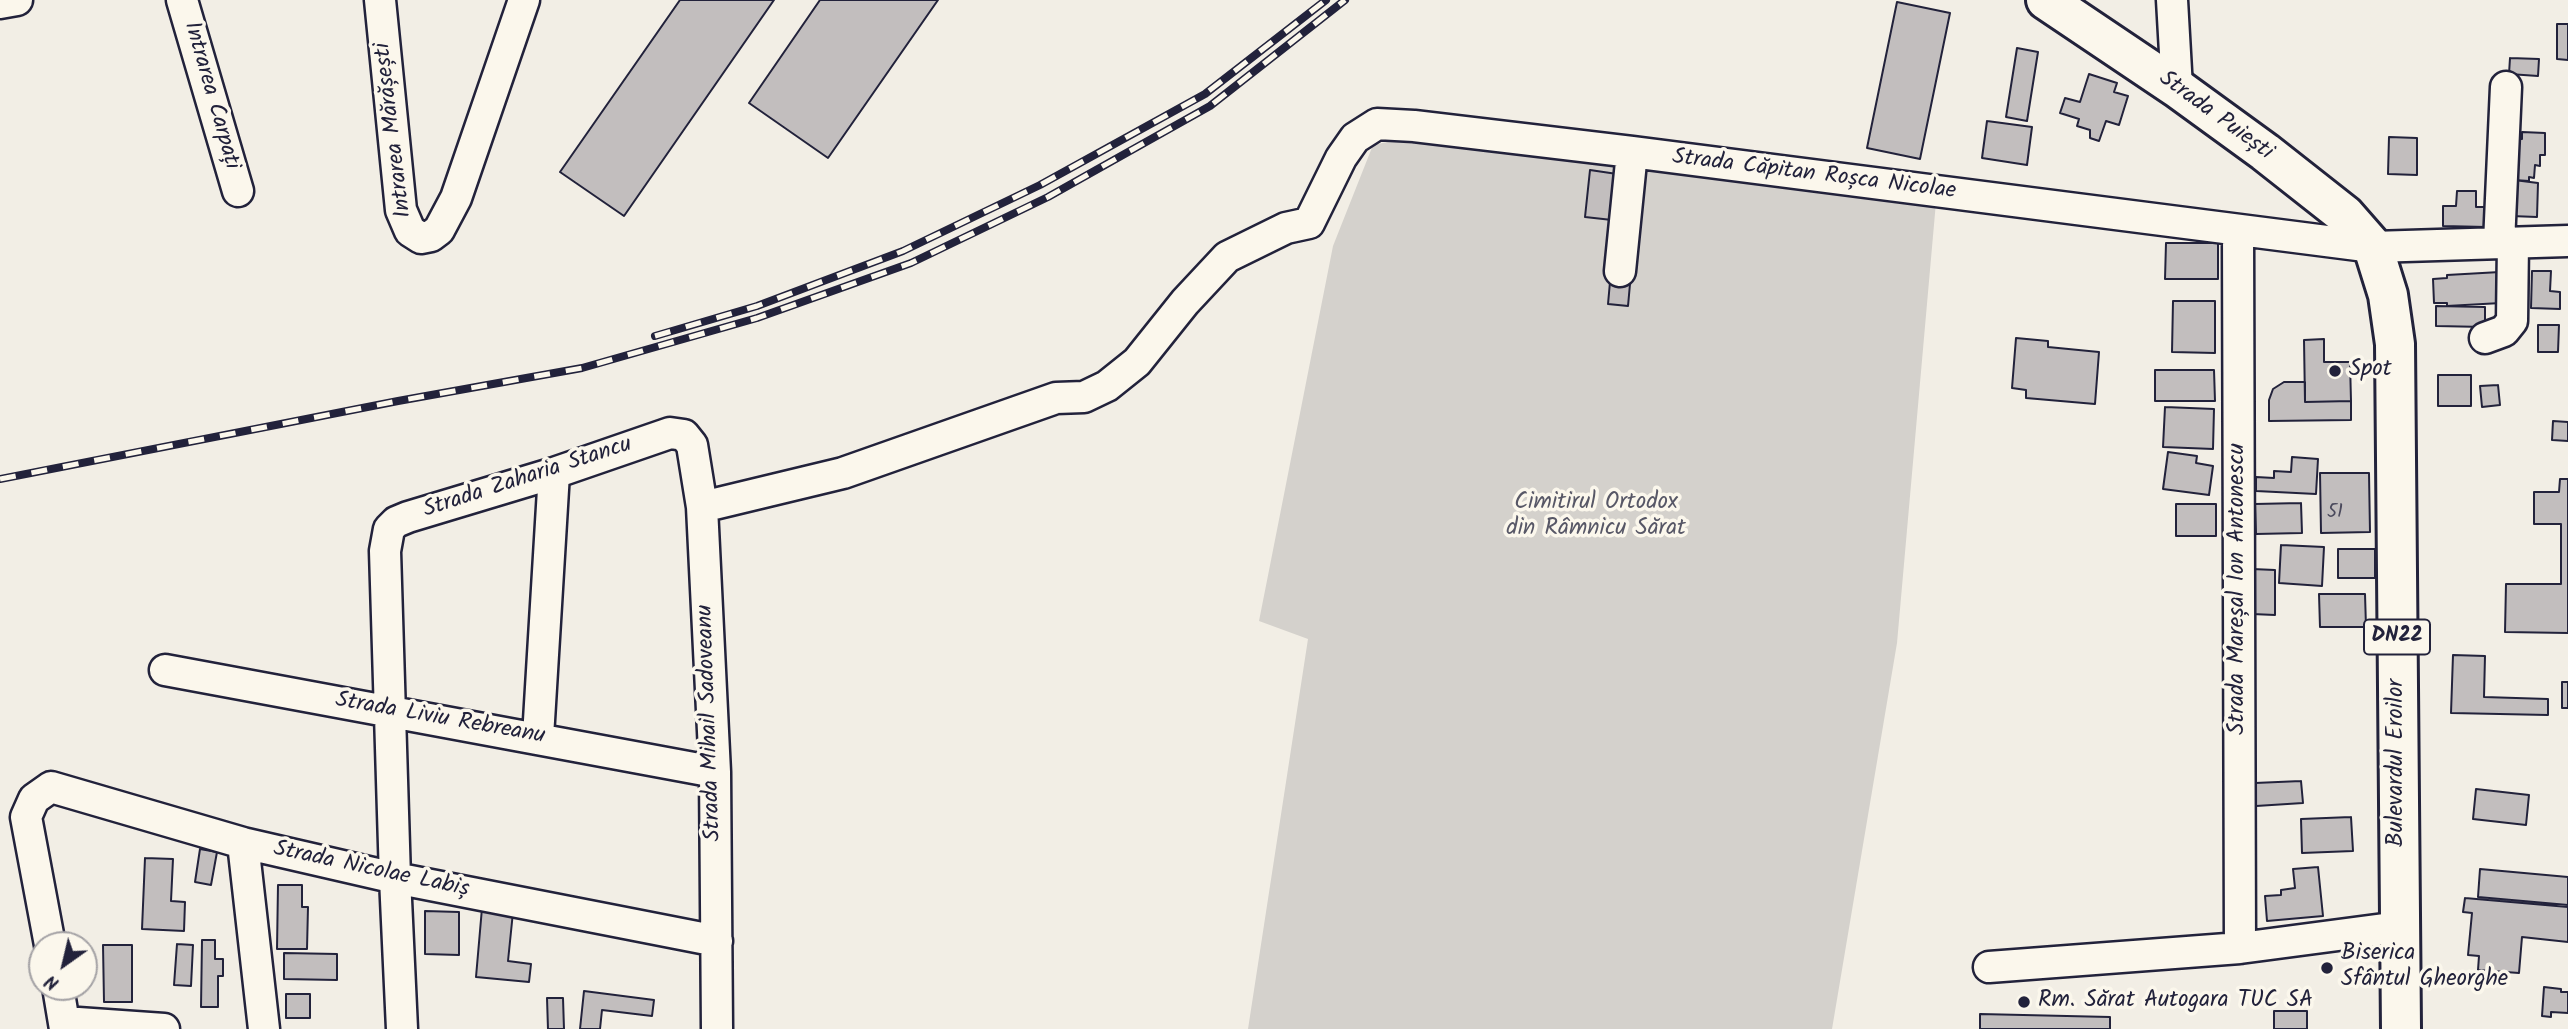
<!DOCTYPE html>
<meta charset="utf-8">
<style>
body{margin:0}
#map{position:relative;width:2568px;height:1029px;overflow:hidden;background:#f2eee5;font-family:Kalam,sans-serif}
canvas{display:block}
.north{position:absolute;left:28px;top:931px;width:70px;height:70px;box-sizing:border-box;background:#fbf7ec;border:2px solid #a4a2a5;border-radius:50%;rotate:214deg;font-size:19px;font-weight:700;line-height:28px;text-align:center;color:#22223b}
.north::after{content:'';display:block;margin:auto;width:24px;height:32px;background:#22223b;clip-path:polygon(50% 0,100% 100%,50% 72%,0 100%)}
</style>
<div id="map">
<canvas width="2568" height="1029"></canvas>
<div class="north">N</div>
</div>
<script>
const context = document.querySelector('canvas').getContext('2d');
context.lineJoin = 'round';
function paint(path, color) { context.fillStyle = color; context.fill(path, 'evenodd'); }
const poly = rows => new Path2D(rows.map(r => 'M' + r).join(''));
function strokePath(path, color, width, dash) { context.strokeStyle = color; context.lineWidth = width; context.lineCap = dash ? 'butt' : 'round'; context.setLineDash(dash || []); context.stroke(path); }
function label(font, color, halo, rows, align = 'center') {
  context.font = font + ' Kalam,sans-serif'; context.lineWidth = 7; context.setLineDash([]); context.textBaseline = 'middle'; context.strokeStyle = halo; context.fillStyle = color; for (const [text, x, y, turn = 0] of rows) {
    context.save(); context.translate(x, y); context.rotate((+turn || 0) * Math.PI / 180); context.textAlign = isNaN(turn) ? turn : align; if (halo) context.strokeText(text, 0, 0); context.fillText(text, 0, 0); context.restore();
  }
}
paint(poly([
 [1397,140,1936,202,1897,643,1832,1029,1248,1029,1308,639,1259,621,1333,246,1373,145]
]), '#d4d1cc');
const building = poly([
 [680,0,774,0,624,216,560,172,680,0],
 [820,0,938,0,828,158,749,103,820,0],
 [1897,2,1950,13,1920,159,1867,148,1897,2],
 [2557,24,2568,24,2568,60,2557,59,2557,24],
 [2017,48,2038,52,2027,121,2006,117,2017,48],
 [2510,58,2539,59,2538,76,2509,74,2510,58],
 [2089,74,2117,83,2114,92,2128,96,2119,125,2106,121,2099,141,2090,138,2090,130,2077,126,2079,119,2060,113,2065,98,2080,102,2089,74],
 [1987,121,2032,127,2027,165,1982,158,1987,121],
 [2522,132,2545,133,2545,155,2540,155,2540,166,2535,165,2534,178,2529,177,2529,181,2514,180,2515,139,2522,139,2522,132],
 [2389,137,2417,138,2417,175,2388,174,2389,137],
 [1590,170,1617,174,1612,220,1585,217,1590,170],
 [2514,180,2538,183,2537,217,2511,216,2514,180],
 [2457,191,2476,191,2476,207,2486,207,2486,227,2443,226,2443,206,2456,206,2457,191],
 [2166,243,2218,243,2218,279,2165,279,2166,243],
 [2532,271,2551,271,2550,291,2560,292,2560,309,2531,308,2532,271],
 [2500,272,2501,303,2447,306,2447,303,2434,303,2433,279,2447,278,2447,275,2500,272],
 [1610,282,1630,284,1628,306,1608,304,1610,282],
 [2173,301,2215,301,2215,353,2172,352,2173,301],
 [2436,306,2485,307,2485,327,2436,326,2436,306],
 [2538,325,2559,325,2558,352,2538,352,2538,325],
 [2016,338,2048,341,2048,347,2099,352,2095,404,2026,398,2026,390,2012,388,2016,338],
 [2324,339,2324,362,2350,362,2351,401,2305,402,2304,340,2324,339],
 [2155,370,2214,370,2215,401,2155,401,2155,370],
 [2438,375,2471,375,2471,406,2438,406,2438,375],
 [2284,382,2305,382,2305,402,2351,401,2351,420,2269,421,2269,400,2273,389,2284,382],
 [2498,385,2500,405,2482,407,2480,386,2498,385],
 [2165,407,2214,409,2213,449,2163,447,2165,407],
 [2553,421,2568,422,2568,441,2552,440,2553,421],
 [2168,452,2197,456,2196,463,2213,466,2209,495,2163,489,2168,452],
 [2292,457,2318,459,2316,494,2256,491,2256,477,2274,478,2274,471,2291,472,2292,457],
 [2320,473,2369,473,2370,532,2321,533,2320,473],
 [2560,479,2568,479,2568,633,2505,632,2506,584,2561,584,2561,524,2534,524,2534,492,2559,492,2560,479],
 [2301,503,2302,533,2256,534,2255,504,2301,503],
 [2176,504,2216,504,2216,536,2176,536,2176,504],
 [2281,545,2324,547,2322,586,2279,583,2281,545],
 [2338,549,2375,549,2375,578,2338,578,2338,549],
 [2252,569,2275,570,2275,615,2252,614,2252,569],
 [2319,594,2365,594,2366,627,2320,627,2319,594],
 [2453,655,2485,656,2484,697,2548,699,2548,715,2451,713,2453,655],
 [2562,682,2568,682,2568,708,2562,708,2562,682],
 [2301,781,2303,803,2256,806,2255,783,2301,781],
 [2476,789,2529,795,2526,825,2473,819,2476,789],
 [2351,817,2353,851,2302,853,2301,819,2351,817],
 [200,849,217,852,211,885,195,882,200,849],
 [145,858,173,859,171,901,185,902,184,931,142,929,145,858],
 [2318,867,2323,916,2267,921,2265,896,2281,895,2281,890,2295,888,2293,869,2318,867],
 [2480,869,2568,877,2568,905,2478,897,2480,869],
 [278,885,302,885,302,907,308,907,307,949,277,949,278,885],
 [2465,898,2568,907,2568,942,2522,937,2519,973,2478,970,2479,956,2468,955,2472,913,2463,912,2465,898],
 [482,908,513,912,508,961,531,964,529,982,476,977,482,908],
 [425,911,459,912,459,955,425,954,425,911],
 [202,940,215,940,215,959,223,959,223,976,218,976,218,1007,201,1007,202,940],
 [177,944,193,945,191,986,174,985,177,944],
 [103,945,132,945,132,1002,104,1002,103,945],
 [284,953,337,954,337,980,284,979,284,953],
 [2544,987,2561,989,2561,992,2568,992,2568,1013,2551,1012,2551,1017,2542,1016,2544,987],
 [584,991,654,1000,652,1016,602,1010,600,1029,580,1029,584,991],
 [286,994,310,994,310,1018,286,1018,286,994],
 [547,998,563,998,564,1029,548,1029,547,998],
 [2274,1011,2307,1011,2307,1029,2274,1029,2274,1011],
 [1980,1014,2110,1017,2110,1029,1980,1029,1980,1014]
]);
paint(building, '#c2bebe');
strokePath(building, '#22223b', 2);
const minor = poly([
 [182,0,238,191],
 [380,0,401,210,410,231,421,238,431,236,439,230,456,198,524,0],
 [2172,0,2177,88],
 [0,3,17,0],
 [2238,231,2240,948],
 [2499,243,2506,87],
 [1620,271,1632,152],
 [2485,338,2504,331,2512,321,2513,243],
 [702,507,843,473,1056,398,1084,397,1107,386,1137,362,1185,302,1227,257,1286,228,1309,223,1341,158,1355,138,1377,124,1414,126,1632,152,2373,247,2568,241],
 [165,670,715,772],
 [538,737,554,473],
 [243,843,264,1029],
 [50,945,26,817,34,799,51,787,243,843,395,878,717,941],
 [1989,967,2240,948,2399,927],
 [58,987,65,1029],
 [64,1022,164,1029],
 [402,1029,395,878,385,551,389,529,396,522,408,517,554,473,670,433,684,435,692,445,702,507,715,772,717,1029]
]);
const major = poly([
 [2046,0,2177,88,2265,152,2345,215,2373,247,2388,295,2395,344,2401,1029]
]);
strokePath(minor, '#22223b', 35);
strokePath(major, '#22223b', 44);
strokePath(minor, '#fbf7ec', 30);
strokePath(major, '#fbf7ec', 38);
const rail = poly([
 [655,336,757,306,903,251,1040,185,1205,94,1326,0],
 [0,479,398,401,582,368,757,318,911,263,1048,197,1210,106,1345,0]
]);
strokePath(rail, '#22223b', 8);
strokePath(rail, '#fbf7ec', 5, [16]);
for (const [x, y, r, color] of [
 [2335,371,7,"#22223b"],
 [2327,968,7,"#22223b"],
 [2024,1002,7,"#22223b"]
]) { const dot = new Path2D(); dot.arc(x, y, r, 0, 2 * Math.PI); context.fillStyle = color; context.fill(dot); strokePath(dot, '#fbf7ec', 2.5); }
label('19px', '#4a495c', null, [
 ["51",2335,514]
]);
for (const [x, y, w] of [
 [2397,637,66]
]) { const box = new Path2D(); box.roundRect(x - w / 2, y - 17.5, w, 35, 5); context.fillStyle = '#fbf7ec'; context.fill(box); strokePath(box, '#22223b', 2); }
label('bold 21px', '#22223b', null, [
 ["DN22",2397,637]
]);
label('23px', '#22223b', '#fbf7ec', [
 ["Intrarea Carpați",210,96,74],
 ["Strada Puiești",2215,117,36],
 ["Intrarea Mărășești",395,130,-97],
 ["Strada Căpitan Roșca Nicolae",1814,176,7],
 ["Strada Zaharia Stancu",528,479,-18],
 ["Strada Mareșal Ion Antonescu",2239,589,-90],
 ["Strada Liviu Rebreanu",440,720,10],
 ["Strada Mihail Sadoveanu",711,723,-92],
 ["Bulevardul Eroilor",2398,763,-90],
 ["Strada Nicolae Labiș",371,871,12]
]);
label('23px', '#22223b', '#fbf7ec', [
 ["Spot",2349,371],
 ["Biserica",2341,955],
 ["Sfântul Gheorghe",2341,981],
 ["Rm. Sărat Autogara TUC SA",2038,1002]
], 'left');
label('23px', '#575766', '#fbf7ec', [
 ["Cimitirul Ortodox",1596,504],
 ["din Râmnicu Sărat",1596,530]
]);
</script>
